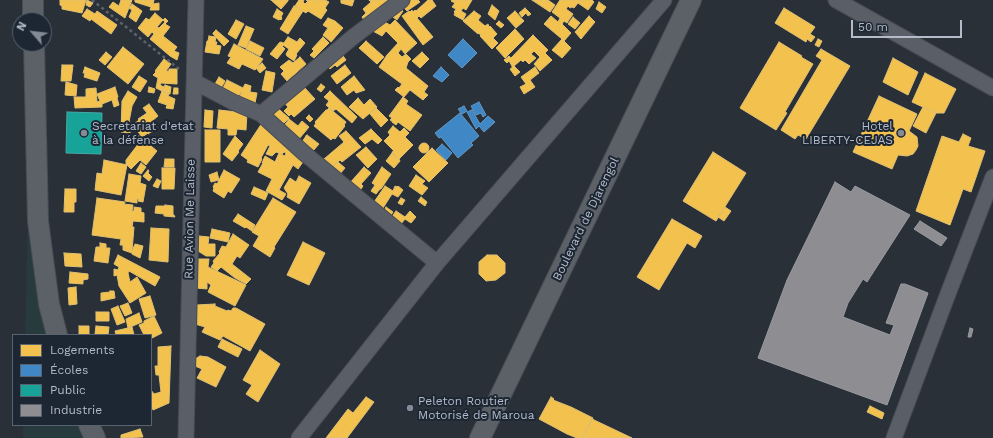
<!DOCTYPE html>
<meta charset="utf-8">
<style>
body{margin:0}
#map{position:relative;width:993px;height:438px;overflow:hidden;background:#2a3038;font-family:"Work Sans",sans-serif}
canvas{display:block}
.legend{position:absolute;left:12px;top:334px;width:140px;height:92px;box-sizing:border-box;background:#1d2633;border:1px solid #59626f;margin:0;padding:5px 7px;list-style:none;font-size:12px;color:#b4bcc9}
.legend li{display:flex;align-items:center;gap:8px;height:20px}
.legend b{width:20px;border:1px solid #59626f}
.north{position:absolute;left:12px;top:12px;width:40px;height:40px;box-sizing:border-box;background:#1d2633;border:1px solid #59626f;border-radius:50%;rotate:298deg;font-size:11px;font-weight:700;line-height:16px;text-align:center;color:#b4bcc9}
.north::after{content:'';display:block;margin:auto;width:14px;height:18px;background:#848b96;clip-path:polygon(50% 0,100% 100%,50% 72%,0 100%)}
.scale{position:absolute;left:851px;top:20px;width:111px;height:18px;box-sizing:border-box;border:2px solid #b4bcc9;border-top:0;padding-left:5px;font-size:12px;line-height:14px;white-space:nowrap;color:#b4bcc9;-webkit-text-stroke:3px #1d2633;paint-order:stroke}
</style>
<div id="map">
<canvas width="993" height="438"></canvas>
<ul class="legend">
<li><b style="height:11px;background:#f2c14e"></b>Logements</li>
<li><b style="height:11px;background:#3f88c5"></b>Écoles</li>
<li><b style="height:11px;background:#17a398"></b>Public</li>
<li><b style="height:11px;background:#8d8d92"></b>Industrie</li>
</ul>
<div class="north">N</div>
<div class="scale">50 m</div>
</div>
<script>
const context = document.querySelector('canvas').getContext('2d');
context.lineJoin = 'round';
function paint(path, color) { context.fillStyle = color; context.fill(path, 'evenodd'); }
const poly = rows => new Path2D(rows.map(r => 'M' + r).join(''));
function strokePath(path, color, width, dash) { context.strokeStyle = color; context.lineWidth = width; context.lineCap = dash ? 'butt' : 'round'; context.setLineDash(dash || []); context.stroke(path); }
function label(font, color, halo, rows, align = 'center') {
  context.font = font + ' "Work Sans",sans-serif'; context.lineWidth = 4; context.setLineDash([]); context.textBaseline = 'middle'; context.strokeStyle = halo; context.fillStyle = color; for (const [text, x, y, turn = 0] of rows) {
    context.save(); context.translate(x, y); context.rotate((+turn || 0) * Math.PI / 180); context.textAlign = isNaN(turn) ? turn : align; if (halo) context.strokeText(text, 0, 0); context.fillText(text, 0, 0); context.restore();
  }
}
paint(poly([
 [28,217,51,335,25,335],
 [23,425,78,425,84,438,23,438]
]), '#273a3e');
const homes = poly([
 [60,0,86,0,82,13,62,9,62,6,60,5,60,0],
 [87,0,93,3,90,7,86,5,87,0],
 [121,0,132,0,125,18,109,7,113,2,119,6,121,0],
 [135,0,154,0,153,4,159,3,159,10,150,10,151,7,135,2,135,0],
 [271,0,288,0,288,1,281,9,271,0],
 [299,0,304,0,303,2,305,4,308,1,306,0,325,0,329,2,325,8,327,10,321,19,308,11,306,13,295,6,299,0],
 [341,0,354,0,352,6,341,3,341,0],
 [369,0,390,0,364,20,362,17,366,13,363,9,371,2,369,0],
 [404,0,418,0,420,2,407,11,400,3,404,0],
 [428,0,432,0,436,6,421,18,419,16,417,18,433,37,423,45,402,16,409,11,410,12,412,10,413,12,415,10,416,11,428,0],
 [452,0,472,0,466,10,463,8,461,11,466,14,463,20,454,15,455,13,454,12,456,9,452,7,455,3,451,1,452,0],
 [532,0,548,0,555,5,550,12,532,0],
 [560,0,592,0,594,2,588,10,578,3,574,8,572,7,570,8,568,6,566,9,573,14,567,23,564,21,562,24,571,33,564,41,571,48,562,58,552,50,562,39,544,24,551,16,558,22,560,18,552,12,560,0],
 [599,2,606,7,602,13,596,9,599,2],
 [132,4,142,11,136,22,129,17,132,10,129,8,132,4],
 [492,5,499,11,495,20,488,14,492,5],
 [294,6,303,11,288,34,280,29,294,6],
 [396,6,403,11,397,20,390,15,396,6],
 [525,8,531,14,528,16,526,13,522,17,519,13,525,8],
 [784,8,815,27,810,34,815,37,811,42,807,39,806,42,775,23,784,8],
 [87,9,95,14,97,11,117,25,111,34,91,19,90,21,82,16,87,9],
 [277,9,283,13,281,17,282,18,281,20,280,19,279,20,273,17,277,9],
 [474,11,481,16,478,20,485,26,488,24,489,27,490,26,497,34,493,38,498,43,492,49,480,36,481,35,478,33,478,34,463,21,474,11],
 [515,11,524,21,516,28,507,18,515,11],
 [155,13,163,20,157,27,159,28,165,22,163,20,165,18,168,21,165,24,170,27,163,36,177,47,174,51,179,53,177,60,170,56,150,39,154,34,152,32,148,37,138,28,146,18,149,20,155,13],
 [589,16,595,22,581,39,575,32,589,16],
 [573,17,580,23,575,29,568,24,573,17],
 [328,18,335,21,343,28,331,42,323,35,328,28,323,25,328,18],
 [378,18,390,25,395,20,417,43,405,54,401,49,398,53,402,57,406,54,411,59,408,62,406,68,428,86,424,92,428,95,423,100,410,90,404,97,395,90,398,87,399,88,402,84,379,67,387,55,398,43,386,31,382,36,371,30,378,18],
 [236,20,244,24,236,39,228,34,236,20],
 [499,21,504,25,501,28,496,24,499,21],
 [246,26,254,29,246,48,238,45,246,26],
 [515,29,524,39,505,58,496,48,515,29],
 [216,30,229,41,224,46,213,34,213,33,216,30],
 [533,35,548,50,545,53,552,60,540,71,534,64,540,57,534,51,531,54,536,58,529,64,525,60,523,62,521,60,514,66,520,72,515,76,510,69,512,68,512,66,509,61,507,63,504,60,509,56,511,58,533,35],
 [209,36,216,37,215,42,217,42,216,45,221,46,219,54,205,52,207,41,208,41,209,36],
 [288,37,297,42,300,38,305,43,296,54,297,55,294,61,287,56,286,54,289,49,283,45,282,46,285,49,277,59,270,54,280,42,284,43,288,37],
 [323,37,329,43,314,58,310,55,314,51,312,49,323,37],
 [818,39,822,41,819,47,815,45,818,39],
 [250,41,264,48,260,56,246,49,250,41],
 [366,41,384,57,377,64,359,48,366,41],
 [779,42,802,56,801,57,813,64,785,112,787,113,776,130,740,108,779,42],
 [234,44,263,59,255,70,242,64,239,69,227,63,231,57,228,56,234,44],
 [123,47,144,64,128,84,107,67,123,47],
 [821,49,850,66,806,139,798,135,795,139,781,130,822,60,816,56,821,49],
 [339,50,346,60,337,67,335,65,330,69,325,62,339,50],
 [106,52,112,57,105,65,99,60,106,52],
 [422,52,429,59,420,68,412,61,422,52],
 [300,57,306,64,287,81,281,74,284,71,280,67,289,60,293,63,300,57],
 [893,58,918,72,908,95,883,82,893,58],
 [164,59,171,64,166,71,169,71,169,69,177,69,177,84,161,83,160,85,164,87,162,91,156,88,158,78,153,75,156,72,155,71,164,59],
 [262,63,266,68,260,73,256,68,262,63],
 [62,65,73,65,71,81,61,81,62,65],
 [345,65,351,73,337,84,331,76,345,65],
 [85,67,100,73,97,81,84,77,85,73,83,73,85,67],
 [535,67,539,73,530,80,535,87,524,94,520,87,526,84,521,77,535,67],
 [266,71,275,73,272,92,262,90,266,71],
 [925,73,956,89,944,113,936,113,912,102,925,73],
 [139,76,147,81,140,92,132,87,139,76],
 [354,76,365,90,356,93,354,90,347,95,341,87,354,76],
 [219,77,225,81,221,88,215,84,219,77],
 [227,80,243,88,245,84,251,86,250,92,257,93,255,103,239,99,242,91,237,98,222,90,227,80],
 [66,82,77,85,76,96,65,95,66,82],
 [321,84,325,87,321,92,317,89,321,84],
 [165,85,171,87,170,94,162,91,165,85],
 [115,87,118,97,117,98,119,105,114,107,112,100,102,104,102,107,75,108,74,97,86,97,86,89,96,88,97,102,100,101,97,94,115,87],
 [149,87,155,89,154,93,148,92,149,87],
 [304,87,315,99,294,117,291,114,289,116,284,111,288,107,282,100,285,97,289,101,304,87],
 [174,88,178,88,178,94,173,94,174,88],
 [128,91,137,97,132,106,129,122,131,123,130,133,121,132,122,101,128,91],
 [162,91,169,94,168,96,175,99,173,109,166,108,167,105,158,102,162,91],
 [330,91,357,117,352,123,336,109,333,111,326,105,329,101,324,97,330,91],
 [879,96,917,114,909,131,917,137,918,146,916,150,913,154,907,156,898,155,892,169,853,152,879,96],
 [403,97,408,101,406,104,422,115,410,131,398,122,396,125,392,122,392,121,390,120,392,118,389,116,403,97],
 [358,98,364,105,370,99,377,107,363,119,349,107,358,98],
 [149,104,158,116,152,121,157,128,148,134,148,133,142,137,133,125,139,120,138,119,147,113,143,108,149,104],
 [274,105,289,118,282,125,267,112,274,105],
 [923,107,936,113,926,133,913,126,923,107],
 [329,108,346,122,344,125,345,126,335,139,333,138,331,140,314,126,316,123,315,122,326,110,327,110,329,108],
 [376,108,388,120,381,127,370,114,376,108],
 [205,110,213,111,212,128,204,127,205,110],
 [219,110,247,113,246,130,237,129,236,135,228,135,228,129,217,128,219,110],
 [309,115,313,119,310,122,306,118,309,115],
 [289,119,298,126,302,121,309,127,299,139,283,127,289,119],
 [262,123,305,159,298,169,293,165,279,190,286,194,282,200,266,191,272,179,258,172,263,163,262,163,265,156,275,162,279,153,285,156,286,153,284,152,282,154,276,152,272,156,266,154,270,146,268,145,261,158,262,159,258,167,247,162,248,160,241,155,262,123],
 [393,126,400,132,404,128,409,133,405,137,413,145,399,159,392,152,394,151,384,141,390,135,388,132,393,126],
 [371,129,382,140,378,144,372,139,365,144,359,138,371,129],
 [205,130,220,130,220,162,205,162,205,130],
 [346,131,361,147,342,162,340,160,332,167,324,159,344,142,339,136,346,131],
 [963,134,971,138,968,146,985,151,971,192,963,189,950,225,916,211,942,136,959,142,963,134],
 [307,135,319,144,313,151,305,144,309,140,306,136,307,135],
 [139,136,157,151,146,165,140,160,131,169,126,164,126,160,139,143,135,141,139,136],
 [235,136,243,144,238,151,239,152,232,161,223,154,235,136],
 [306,136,309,140,305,144,302,142,306,136],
 '419 148a5 5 0 1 1 10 0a5 5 0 1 1-10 0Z',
 [366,147,377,159,368,168,356,155,366,147],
 [432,148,448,163,429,182,413,167,432,148],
 [713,152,746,173,716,221,683,201,713,152],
 [392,153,399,159,400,161,394,168,386,161,392,153],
 [165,159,174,159,174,167,164,167,165,159],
 [104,160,127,165,121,195,95,190,97,173,102,174,104,160],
 [338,162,345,168,339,175,332,168,338,162],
 [141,163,146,167,141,174,136,171,141,163],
 [364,167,371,173,361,184,363,186,359,192,349,184,364,167],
 [382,167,391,174,381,189,380,189,376,194,371,191,375,185,372,183,382,167],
 [162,168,175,168,174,189,162,189,162,168],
 [148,170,149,171,148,173,152,177,149,181,143,176,148,170],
 [224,170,240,179,231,193,228,191,224,198,213,191,214,188,213,187,215,183,217,184,224,170],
 [217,172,219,180,211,182,209,175,217,172],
 [129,174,141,176,140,183,146,185,143,202,138,201,139,199,137,199,137,203,125,201,129,174],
 [416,175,425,181,422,184,428,188,422,195,409,186,416,175],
 [299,176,311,183,299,204,287,197,288,194,284,188,290,178,296,182,299,176],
 [157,179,161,181,158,188,153,186,157,179],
 [385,186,393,191,395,186,397,187,398,186,403,190,398,197,392,194,383,208,381,206,380,209,372,205,385,186],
 [254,187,268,193,265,200,251,194,254,187],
 [65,189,76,189,76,202,74,202,74,212,64,212,65,189],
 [421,197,427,202,425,206,418,201,421,197],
 [97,198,125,202,124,204,133,205,132,211,134,211,134,207,141,208,141,212,144,213,144,222,133,221,132,227,134,227,132,251,135,244,143,246,140,258,132,254,132,253,123,250,123,245,120,245,121,239,92,235,97,198],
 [273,198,296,212,274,247,275,248,270,257,253,246,259,236,252,232,273,198],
 [401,198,405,200,402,205,398,203,401,198],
 [165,205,173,206,173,215,174,215,175,217,164,216,164,214,155,213,156,206,165,206,165,205],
 [386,207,393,212,391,215,384,211,386,207],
 [725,207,731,211,724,221,718,217,725,207],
 [396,211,405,217,410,211,416,217,411,223,405,219,401,224,391,218,396,211],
 [238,214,255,225,252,231,246,227,245,228,233,221,238,214],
 [672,219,702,236,695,248,687,243,659,290,637,277,672,219],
 [151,228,169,229,168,262,149,260,151,228],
 [212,229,230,233,228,242,210,238,212,229],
 [233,234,249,245,240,258,237,256,232,264,251,279,246,284,235,278,221,267,217,271,211,267,214,263,213,261,220,253,219,252,222,246,226,247,233,234],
 [199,236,209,237,208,244,215,244,215,256,206,256,198,251,199,236],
 [303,242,325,253,309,285,287,275,303,242],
 [100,243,106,244,106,248,110,248,108,263,94,261,96,247,100,247,100,243],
 [64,253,81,254,82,267,65,266,64,253],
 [118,255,160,277,155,286,129,271,128,273,130,282,137,277,146,293,130,303,119,286,117,275,114,276,114,269,118,270,119,267,114,264,118,255],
 [487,255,497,255,505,263,505,273,496,280,486,281,479,274,479,262,487,255],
 [197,259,209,259,208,267,246,285,235,306,208,292,211,285,207,282,207,289,196,288,197,259],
 [70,272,88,274,88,279,83,280,83,284,69,283,70,272],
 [76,287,77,304,69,305,68,288,76,287],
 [110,291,114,291,115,298,101,301,101,293,110,292,110,291],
 [150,296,156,315,145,318,139,299,150,296],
 [128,303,132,313,125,316,120,306,128,303],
 [215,304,215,306,227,311,228,310,231,311,233,308,236,308,265,324,250,351,223,336,220,340,202,332,205,327,195,324,196,305,215,304],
 [118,306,125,322,117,325,111,309,118,306],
 [96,312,109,312,109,321,96,321,96,312],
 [139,313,142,322,128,328,126,319,139,313],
 [154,316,162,333,152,338,151,335,144,335,139,325,144,323,144,321,154,316],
 [79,326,89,326,89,335,79,335,79,326],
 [96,326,109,327,108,335,95,334,96,326],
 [132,327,134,335,116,335,115,331,132,327],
 [222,339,242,349,238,357,218,347,222,339],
 [171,346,169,403,153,410,151,405,151,390,154,394,161,392,159,375,156,375,155,366,158,366,158,347,171,346],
 [260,350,280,364,258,402,246,394,252,385,243,380,260,350],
 [200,356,208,357,226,367,216,387,197,378,202,369,195,366,195,359,200,356],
 [366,397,374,402,347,438,326,438,348,409,353,413,366,397],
 [551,397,554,399,553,400,571,407,593,418,582,438,577,438,567,434,539,419,551,397],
 [870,406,884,413,882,419,867,412,870,406],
 [592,419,632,438,582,438,592,419],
 [140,429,143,437,121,438,121,435,140,429]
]);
paint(homes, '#f2c14e');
strokePath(homes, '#dfc073', 1);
const schools = poly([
 [463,39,477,53,462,68,448,55,463,39],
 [441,67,449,75,442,82,433,76,441,67],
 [479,102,486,115,483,117,481,113,476,115,471,106,479,102],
 [464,106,467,111,462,114,458,109,464,106],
 [472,110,480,124,488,116,495,122,484,132,479,126,476,129,467,112,472,110],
 [460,113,479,136,471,143,473,145,458,158,441,137,439,138,435,133,460,113],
 [442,144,452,153,446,160,436,150,442,144]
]);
paint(schools, '#3f88c5');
strokePath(schools, '#6298c6', 1);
const public = poly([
 [67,112,102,113,101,154,66,153,67,112]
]);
paint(public, '#17a398');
strokePath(public, '#46aaa7', 1);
const industry = poly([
 [835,182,851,192,855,186,910,215,867,282,863,279,848,303,843,317,890,335,894,325,886,323,901,284,905,284,928,293,887,405,758,358,787,280,835,182],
 [920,221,947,238,941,246,914,229,920,221],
 [970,328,973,329,971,337,968,337,970,328]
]);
paint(industry, '#8d8d92');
strokePath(industry, '#999ba2', 1);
const minor = poly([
 [836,0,993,88],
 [195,82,233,102,261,114,304,153,437,263],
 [261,114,353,37,402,0],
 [186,438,196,0],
 [299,438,437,263,664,0],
 [894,438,946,299,993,177]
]);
const major = poly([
 [33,0,33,20],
 [34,44,38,221,49,304,57,335],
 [89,425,95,438],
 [480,438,691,0]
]);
strokePath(minor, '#484c53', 17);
strokePath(major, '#484c55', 22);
strokePath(poly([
 [92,0,179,69]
]), '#5d636a', 2.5, [3, 3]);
strokePath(minor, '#5a5e66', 15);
strokePath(major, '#5c6168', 20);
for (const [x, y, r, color] of [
 [84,133,4,"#848b96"],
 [901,133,4,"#848b96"],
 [410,408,4,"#848b96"]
]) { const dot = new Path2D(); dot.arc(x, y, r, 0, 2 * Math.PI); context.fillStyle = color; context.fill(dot); strokePath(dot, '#1d2633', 1.5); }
label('12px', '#b4bcc9', '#1d2633', [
 ["Secretariat d'etat",92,126],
 ["à la défense",92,140],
 ["Hotel",893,126,"right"],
 ["LIBERTY-CEJAS",893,140,"right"],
 ["Peleton Routier",418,401],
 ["Motorisé de Maroua",418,415]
], 'left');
label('12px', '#b4bcc9', '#1d2633', [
 ["Rue Avion Me Laisse",190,219,-89],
 ["Boulevard de Djarengol",586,219,-64]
]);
</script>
